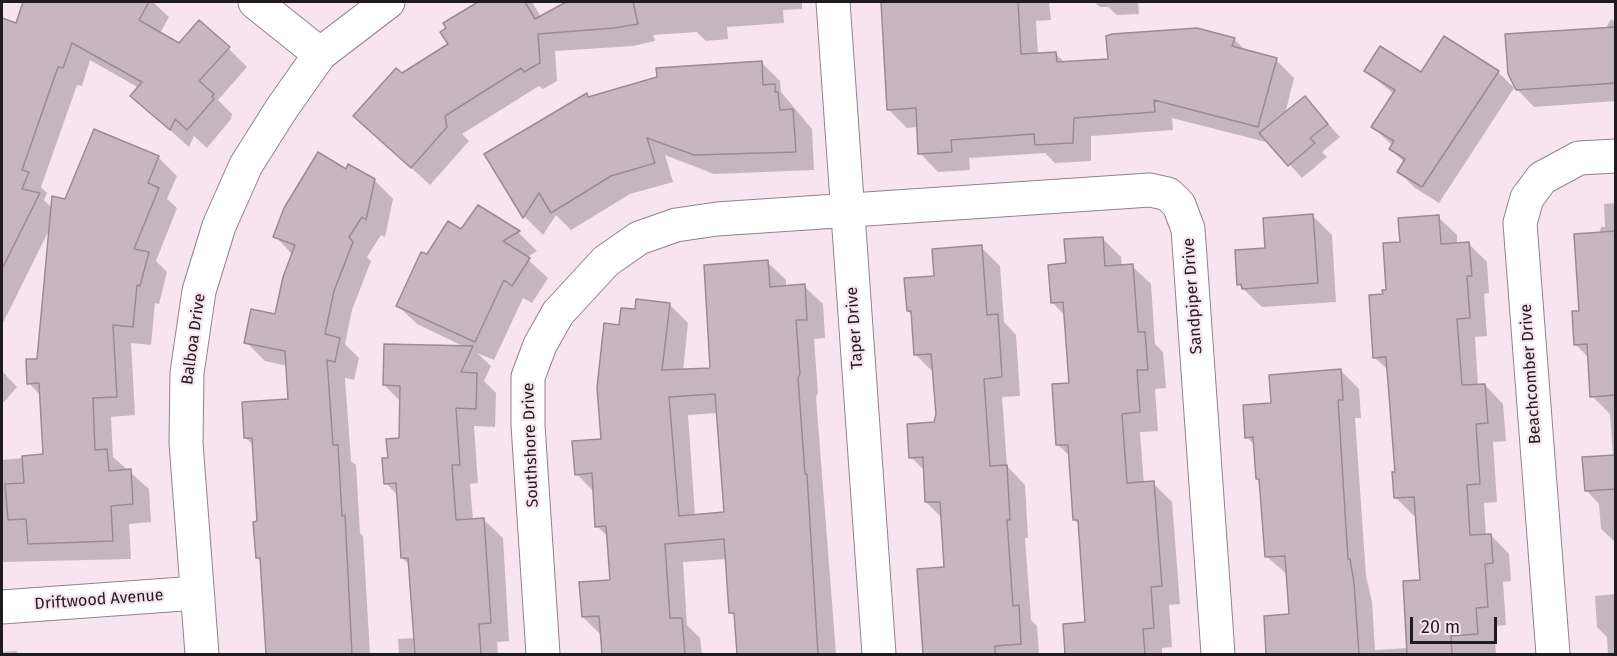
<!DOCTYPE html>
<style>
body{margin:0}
#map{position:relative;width:1617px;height:656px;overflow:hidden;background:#f7e4ee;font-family:"Fira Sans",sans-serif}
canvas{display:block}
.frame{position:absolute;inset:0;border:3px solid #211a1e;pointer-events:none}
.scale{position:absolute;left:1410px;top:617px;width:87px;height:27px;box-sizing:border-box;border:3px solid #211a1e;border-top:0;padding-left:8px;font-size:18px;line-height:21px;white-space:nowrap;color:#211a1e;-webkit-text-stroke:4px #f7e4ee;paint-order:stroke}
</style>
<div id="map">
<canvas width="1617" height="656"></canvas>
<div class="frame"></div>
<div class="scale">20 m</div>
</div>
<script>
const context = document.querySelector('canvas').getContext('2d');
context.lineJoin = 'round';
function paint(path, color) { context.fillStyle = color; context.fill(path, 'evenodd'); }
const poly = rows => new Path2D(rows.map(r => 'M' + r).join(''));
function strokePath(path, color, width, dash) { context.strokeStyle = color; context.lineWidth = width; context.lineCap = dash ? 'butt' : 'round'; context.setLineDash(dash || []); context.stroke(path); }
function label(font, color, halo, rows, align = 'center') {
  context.font = font + ' "Fira Sans",sans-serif'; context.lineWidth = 4.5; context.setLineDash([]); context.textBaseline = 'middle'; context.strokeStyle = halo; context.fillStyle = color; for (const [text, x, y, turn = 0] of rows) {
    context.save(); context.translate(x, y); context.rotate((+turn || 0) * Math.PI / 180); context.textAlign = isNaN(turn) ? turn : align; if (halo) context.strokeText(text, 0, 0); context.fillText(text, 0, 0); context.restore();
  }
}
paint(poly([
 [25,2,43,7,45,2,153,2,169,17,160,33,179,45,228,48,247,67,218,100,232,114,231,119,207,148,194,136,189,147,132,96,139,88,90,60,82,86,77,85,41,187,47,193,44,200,52,208,158,157,177,176,167,199,177,208,156,261,167,272,159,304,155,303,151,345,131,343,135,415,111,417,113,457,149,489,151,522,129,524,131,559,2,562,2,460,45,456,41,396,29,383,38,360,50,228,2,325,2,73,9,53,2,46,2,29,4,21,17,25],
 [481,2,532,2,541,17,570,2,802,2,802,9,783,10,784,23,727,27,728,39,706,41,697,32,653,35,655,41,633,46,555,51,557,81,543,89,539,86,462,134,469,141,430,185,355,116,402,75,450,44,445,23],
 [882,2,1049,2,1051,20,1036,21,1038,54,1055,53,1065,63,1109,60,1107,35,1197,29,1234,39,1247,52,1276,60,1294,78,1285,114,1305,98,1340,137,1322,152,1327,157,1302,178,1270,143,1172,118,1173,130,1091,136,1091,161,1055,163,1045,153,969,158,970,170,938,172,920,153,918,127,907,128,888,109],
 [1094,2,1138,2,1139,14,1117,15,1108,7,1100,7],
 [1611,19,1616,23,1616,101,1534,107,1517,89,1605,30],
 [761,62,780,81,781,92,812,129,814,170,714,174,665,155,673,182,630,194,571,230,556,215,543,235,525,217,486,154,586,95,590,98],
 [1366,71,1422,74,1498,72,1514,88,1439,203,1415,188,1399,172,1405,163,1391,149,1393,146,1373,127,1394,94],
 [347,171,374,180,393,199,385,237,381,235,367,257,371,261,352,310,345,344,359,358,354,380,345,378,351,461,356,465,360,533,363,536,370,654,269,654,261,561,257,558,259,523,254,446,246,438,290,400,288,366,265,361,246,342,276,316,293,255,275,236],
 [1616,203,1616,543,1601,529,1599,504,1586,490,1613,457,1610,414,1592,396,1589,358,1575,344,1601,227,1605,227,1604,204],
 [479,207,519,233,537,251,526,258,548,278,532,303,523,298,494,360,477,353,491,366,484,381,496,393,495,427,474,426,478,483,470,484,473,520,484,520,503,538,509,641,497,642,498,654,399,654,398,639,415,638,410,565,402,558,398,496,386,483,389,459,400,440,401,402,384,385,467,348,417,324,398,306,427,256,461,231],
 [1313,216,1332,235,1336,302,1262,307,1238,284,1266,249],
 [1438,217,1457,235,1457,245,1469,244,1487,262,1489,293,1484,294,1487,336,1475,337,1478,386,1485,385,1503,404,1506,441,1493,442,1497,502,1484,503,1486,535,1491,535,1509,554,1511,581,1503,582,1506,625,1494,626,1496,654,1271,654,1291,616,1288,575,1266,556,1261,482,1257,478,1255,446,1247,437,1273,404,1341,371,1359,389,1361,418,1355,418,1366,576,1372,602,1375,650,1408,648,1422,581,1417,515,1414,516,1395,497,1396,473,1389,371,1374,357,1384,295,1388,292,1401,243],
 [1102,238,1121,257,1122,266,1132,266,1151,284,1155,344,1163,352,1166,388,1155,389,1158,431,1140,432,1144,484,1153,483,1172,502,1180,604,1169,605,1172,647,1162,648,1162,654,1065,654,1063,625,1087,624,1080,525,1075,520,1071,457,1058,445,1070,384,1065,316,1052,302,1067,265],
 [981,247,1000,266,1004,322,1016,335,1020,396,1002,397,1007,466,1025,485,1028,538,1025,538,1031,620,1037,626,1039,654,924,654,919,571,946,569,942,518,926,502,925,471,911,457,935,423,937,414,934,373,915,354,912,315,908,311,936,277],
 [767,262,786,280,786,287,804,286,823,304,825,338,814,339,818,393,816,397,836,654,739,654,736,617,731,612,727,559,683,562,687,625,700,638,702,654,603,654,602,636,583,617,611,581,608,537,597,526,594,492,577,474,602,440,620,326,636,311,669,304,688,323,683,371,712,370],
 [718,413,726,514,695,516,688,415],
 [2,371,17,387,2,404],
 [1616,594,1616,654,1608,654,1607,637,1597,627,1595,596],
 [16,651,19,654,2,654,2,652]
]), '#0003');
const building = poly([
 [23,2,149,2,139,20,179,43,199,20,230,47,199,81,214,94,212,97,214,99,187,130,175,119,170,130,130,96,142,82,72,43,63,68,58,67,22,170,29,172,22,189,40,193,2,269,2,18,16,23,23,2],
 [478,2,525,2,535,19,566,2,633,2,638,24,614,28,538,34,540,63,524,72,521,68,445,116,447,127,411,168,353,116,396,68,402,73,448,44,440,32,446,28,443,23,478,2],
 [881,2,1018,2,1021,54,1056,52,1057,62,1108,59,1106,36,1112,34,1197,28,1235,38,1232,46,1277,58,1258,127,1154,100,1155,112,1074,118,1073,143,1035,145,1034,134,951,140,952,152,918,154,916,108,887,110,881,2],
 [1616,27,1616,83,1516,90,1508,74,1505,34,1616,27],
 [1444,36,1499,71,1422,187,1397,172,1405,159,1389,149,1394,141,1371,127,1395,90,1364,71,1380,46,1421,72,1444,36],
 [762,61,763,85,775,84,775,92,778,92,780,110,793,109,796,152,694,155,647,138,655,163,611,176,551,213,539,193,523,218,484,154,587,93,588,97,657,77,656,68,762,61],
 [1305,96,1328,124,1310,138,1315,143,1288,166,1259,133,1305,96],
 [94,129,159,156,148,183,159,188,134,249,149,252,140,286,137,285,133,327,113,325,117,397,93,398,95,450,107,449,109,471,131,469,133,504,111,506,113,541,28,544,26,519,8,520,5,484,24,483,22,456,43,454,39,383,27,384,26,359,37,359,52,196,65,199,94,129],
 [318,152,346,169,348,164,375,179,366,220,362,217,349,237,353,242,334,291,325,334,340,338,335,362,327,360,333,445,338,445,342,516,345,515,352,654,266,654,260,558,256,558,253,522,257,521,252,438,244,438,242,402,288,399,285,351,244,343,251,309,275,314,283,277,295,245,273,237,284,208,318,152],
 [478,205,520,231,503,241,530,258,512,286,504,280,475,342,396,306,421,252,427,254,448,221,461,229,478,205],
 [1313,214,1318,283,1242,289,1241,284,1237,285,1235,250,1265,248,1263,218,1313,214],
 [1439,215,1441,244,1469,242,1472,276,1467,276,1470,318,1457,319,1462,385,1485,384,1488,423,1476,424,1480,484,1467,485,1470,535,1491,534,1493,563,1485,564,1488,607,1476,608,1478,634,1451,636,1452,654,1407,654,1403,581,1420,580,1414,497,1394,498,1392,472,1395,472,1386,357,1373,358,1369,295,1383,294,1382,290,1386,290,1383,243,1400,242,1398,218,1439,215],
 [1616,231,1616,395,1590,397,1587,344,1574,345,1572,311,1579,311,1574,234,1616,231],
 [1103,237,1105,266,1133,264,1138,332,1145,332,1148,370,1137,370,1140,412,1122,414,1127,483,1154,481,1162,586,1151,587,1154,628,1143,629,1145,654,1065,654,1063,624,1085,622,1078,520,1073,520,1068,445,1056,445,1052,384,1069,383,1063,302,1051,303,1048,265,1066,263,1064,239,1103,237],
 [982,245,987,315,998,314,1002,377,984,379,990,466,1007,465,1010,520,1007,520,1013,606,1019,605,1021,644,995,646,995,654,923,654,917,569,944,567,940,502,925,502,923,457,909,458,907,424,934,422,936,414,931,354,914,355,911,311,907,311,904,278,934,276,932,249,982,245],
 [768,260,770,287,805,284,807,320,796,320,800,374,798,378,805,474,807,474,818,654,737,654,734,613,729,613,724,539,665,544,670,618,682,618,685,654,602,654,599,616,582,617,579,582,610,580,606,526,595,527,592,473,575,475,572,441,601,439,597,388,604,323,619,325,621,308,635,309,636,299,670,303,662,370,710,368,704,265,768,260],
 [715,394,724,512,679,516,669,397,715,394],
 [384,344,473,346,461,372,477,373,476,409,456,408,460,465,452,465,456,520,484,518,491,623,479,624,481,654,415,654,408,558,401,558,396,483,384,484,382,458,388,458,386,439,399,438,400,386,383,385,384,344],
 [1341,369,1343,400,1338,400,1348,559,1350,559,1354,583,1359,654,1266,654,1264,616,1289,614,1285,556,1265,557,1259,479,1256,479,1253,437,1245,438,1243,405,1271,403,1269,375,1341,369],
 [1616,455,1616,489,1585,491,1582,457,1616,455]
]);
paint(building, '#c8b6bf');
strokePath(building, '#9b8993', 1.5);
const minor = poly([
 [255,2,320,54],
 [833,2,879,654],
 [2,607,197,593],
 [543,654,528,425,528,377,540,345,558,313,606,261,639,238,676,225,717,219,1150,190,1168,194,1179,205,1188,229,1218,654],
 [1553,654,1520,223,1527,198,1542,178,1579,158,1616,156]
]);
const tertiary = poly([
 [202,654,186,443,187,373,199,291,219,226,246,165,282,108,320,54,388,2]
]);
strokePath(minor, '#93828b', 35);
strokePath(tertiary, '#93828b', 35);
strokePath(minor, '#fff', 33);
strokePath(tertiary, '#fff', 33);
label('16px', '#211a1e', '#f7e4ee', [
 ["Sandpiper Drive",1193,296,-94],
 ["Taper Drive",855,328,-94],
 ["Balboa Drive",194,339,-82],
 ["Beachcomber Drive",1531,374,-94],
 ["Southshore Drive",531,445,-92],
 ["Driftwood Avenue",99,600,-4]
]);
</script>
